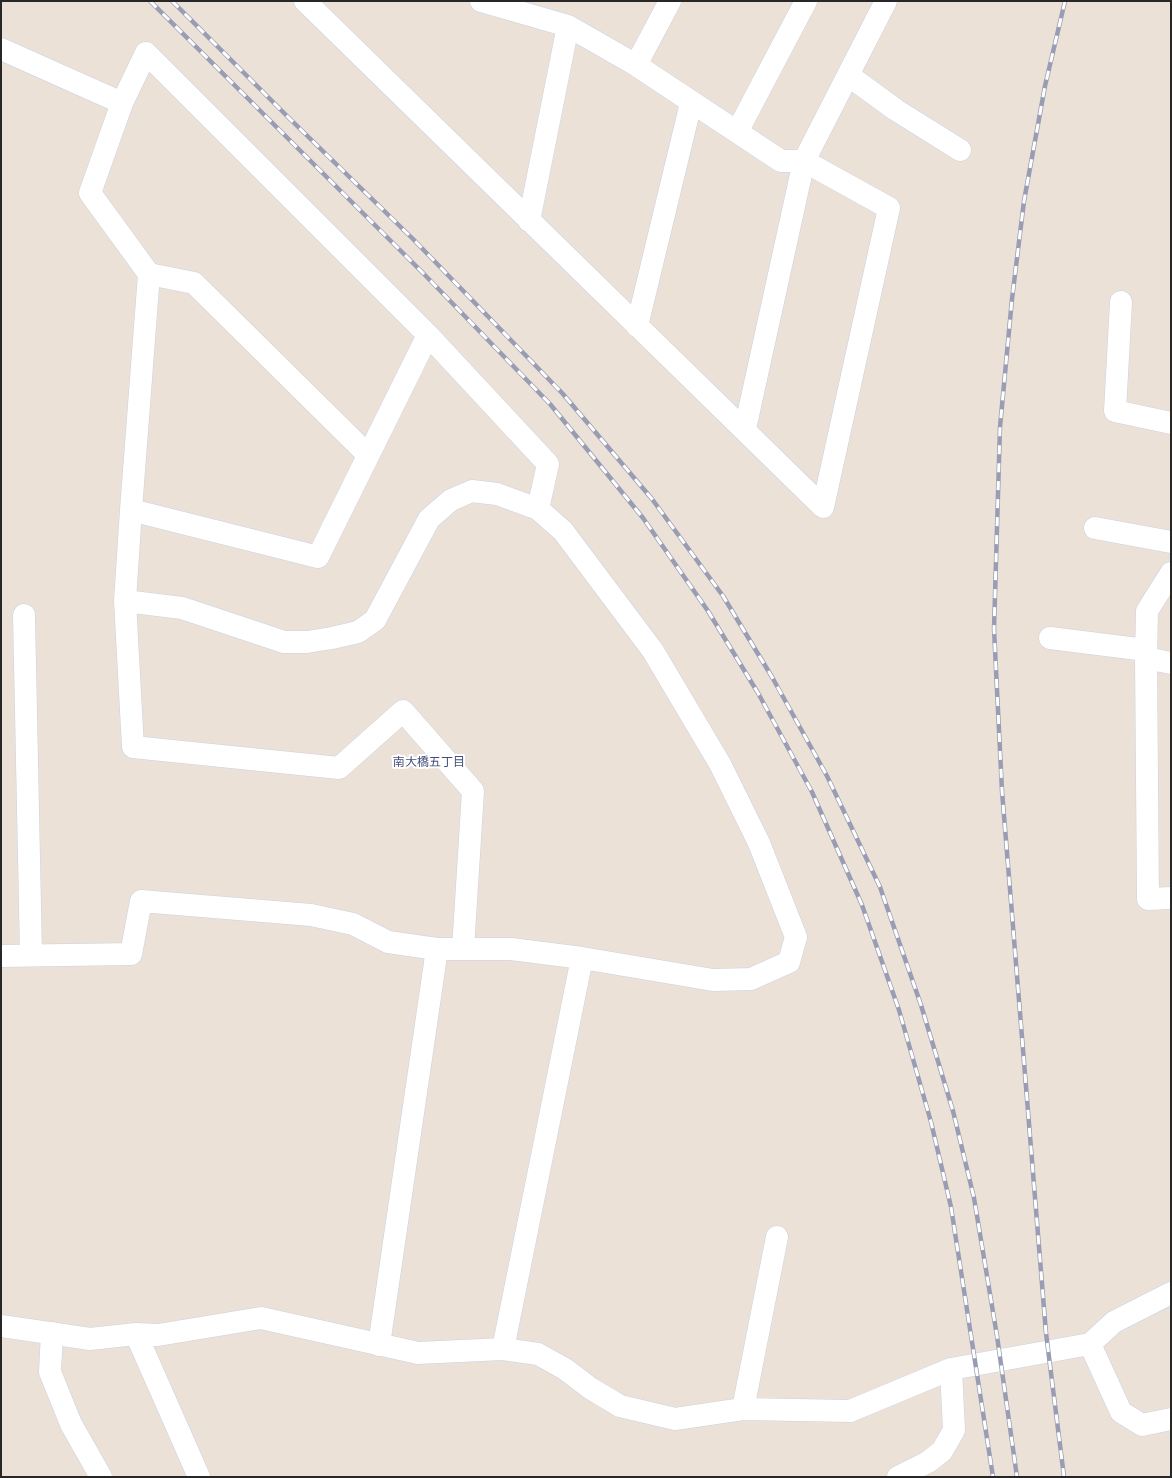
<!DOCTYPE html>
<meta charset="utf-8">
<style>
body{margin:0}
#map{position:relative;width:1172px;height:1478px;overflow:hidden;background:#ece1d6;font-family:Montserrat,sans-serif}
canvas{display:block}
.frame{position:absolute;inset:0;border:2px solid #272727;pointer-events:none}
</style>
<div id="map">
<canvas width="1172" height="1478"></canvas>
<div class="frame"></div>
</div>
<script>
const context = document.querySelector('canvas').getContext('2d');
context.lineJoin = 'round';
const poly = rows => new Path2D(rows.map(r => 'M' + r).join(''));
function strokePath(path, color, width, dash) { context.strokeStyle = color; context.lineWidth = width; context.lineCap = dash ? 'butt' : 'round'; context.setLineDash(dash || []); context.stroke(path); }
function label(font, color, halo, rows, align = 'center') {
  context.font = font + ' Montserrat,"Noto Sans JP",sans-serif'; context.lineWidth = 4; context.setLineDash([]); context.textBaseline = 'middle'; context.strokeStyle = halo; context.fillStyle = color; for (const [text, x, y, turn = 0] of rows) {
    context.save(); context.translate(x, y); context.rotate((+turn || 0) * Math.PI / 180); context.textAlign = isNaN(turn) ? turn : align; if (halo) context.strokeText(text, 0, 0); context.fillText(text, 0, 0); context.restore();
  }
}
const minor = poly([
 [305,1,823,507,889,208,804,161,781,161,636,65,568,26,481,1],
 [1,49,122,103],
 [636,65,670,1],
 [848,75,896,110,960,150],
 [737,132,806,1],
 [529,221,568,26],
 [149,274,194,283,368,455],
 [1121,302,1115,411,1171,423],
 [637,326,691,103],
 [428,335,548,464,538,509],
 [745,429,804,161,886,1],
 [1095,528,1171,542],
 [1171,573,1147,611,1146,658,1148,899,1171,898],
 [125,601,133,747,339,768,403,711,473,791,463,949],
 [24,615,31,955],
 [1050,638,1146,650],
 [1146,658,1171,663],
 [1,956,131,954,141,901,311,915,353,924,388,942,437,949,511,949,582,958,713,980,751,979,789,962,796,937,759,843,720,764,653,651,563,531,538,509,497,494,472,491,451,500,429,519,375,620,358,632,332,638,307,642,284,642,182,608,125,601,131,510,149,274,90,193,122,103,146,53,428,335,318,557,131,510],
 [1,1326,90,1339,136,1334,158,1335,261,1318,418,1353,503,1349,538,1354,565,1369,590,1388,620,1406,675,1419,743,1409,850,1411,951,1369,1090,1344,1114,1322,1171,1293],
 [52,1333,50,1372,71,1424,101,1477],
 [136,1334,199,1477],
 [1090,1344,1121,1412,1142,1425,1171,1419],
 [379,1345,437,949],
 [503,1349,582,958],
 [743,1409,777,1237],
 [898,1477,928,1462,942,1451,954,1430,951,1369]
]);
strokePath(minor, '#cbd0e2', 23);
strokePath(minor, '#fff', 22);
const rail = poly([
 [150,1,422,272,550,404,643,518,708,611,758,693,812,792,862,905,899,1010,931,1122,951,1207,993,1477],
 [172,1,290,119,413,239,563,394,652,499,723,596,772,677,827,776,880,887,921,1005,953,1111,974,1198,997,1336,1017,1477],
 [1064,1477,1046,1333,1002,791,994,629,1000,427,1012,299,1024,201,1045,86,1065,1]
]);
strokePath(rail, '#999db4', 4.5);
strokePath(rail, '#fff', 3, [9]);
label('12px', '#434f7b', '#fff', [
 ["南大橋五丁目",429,762]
]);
</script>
